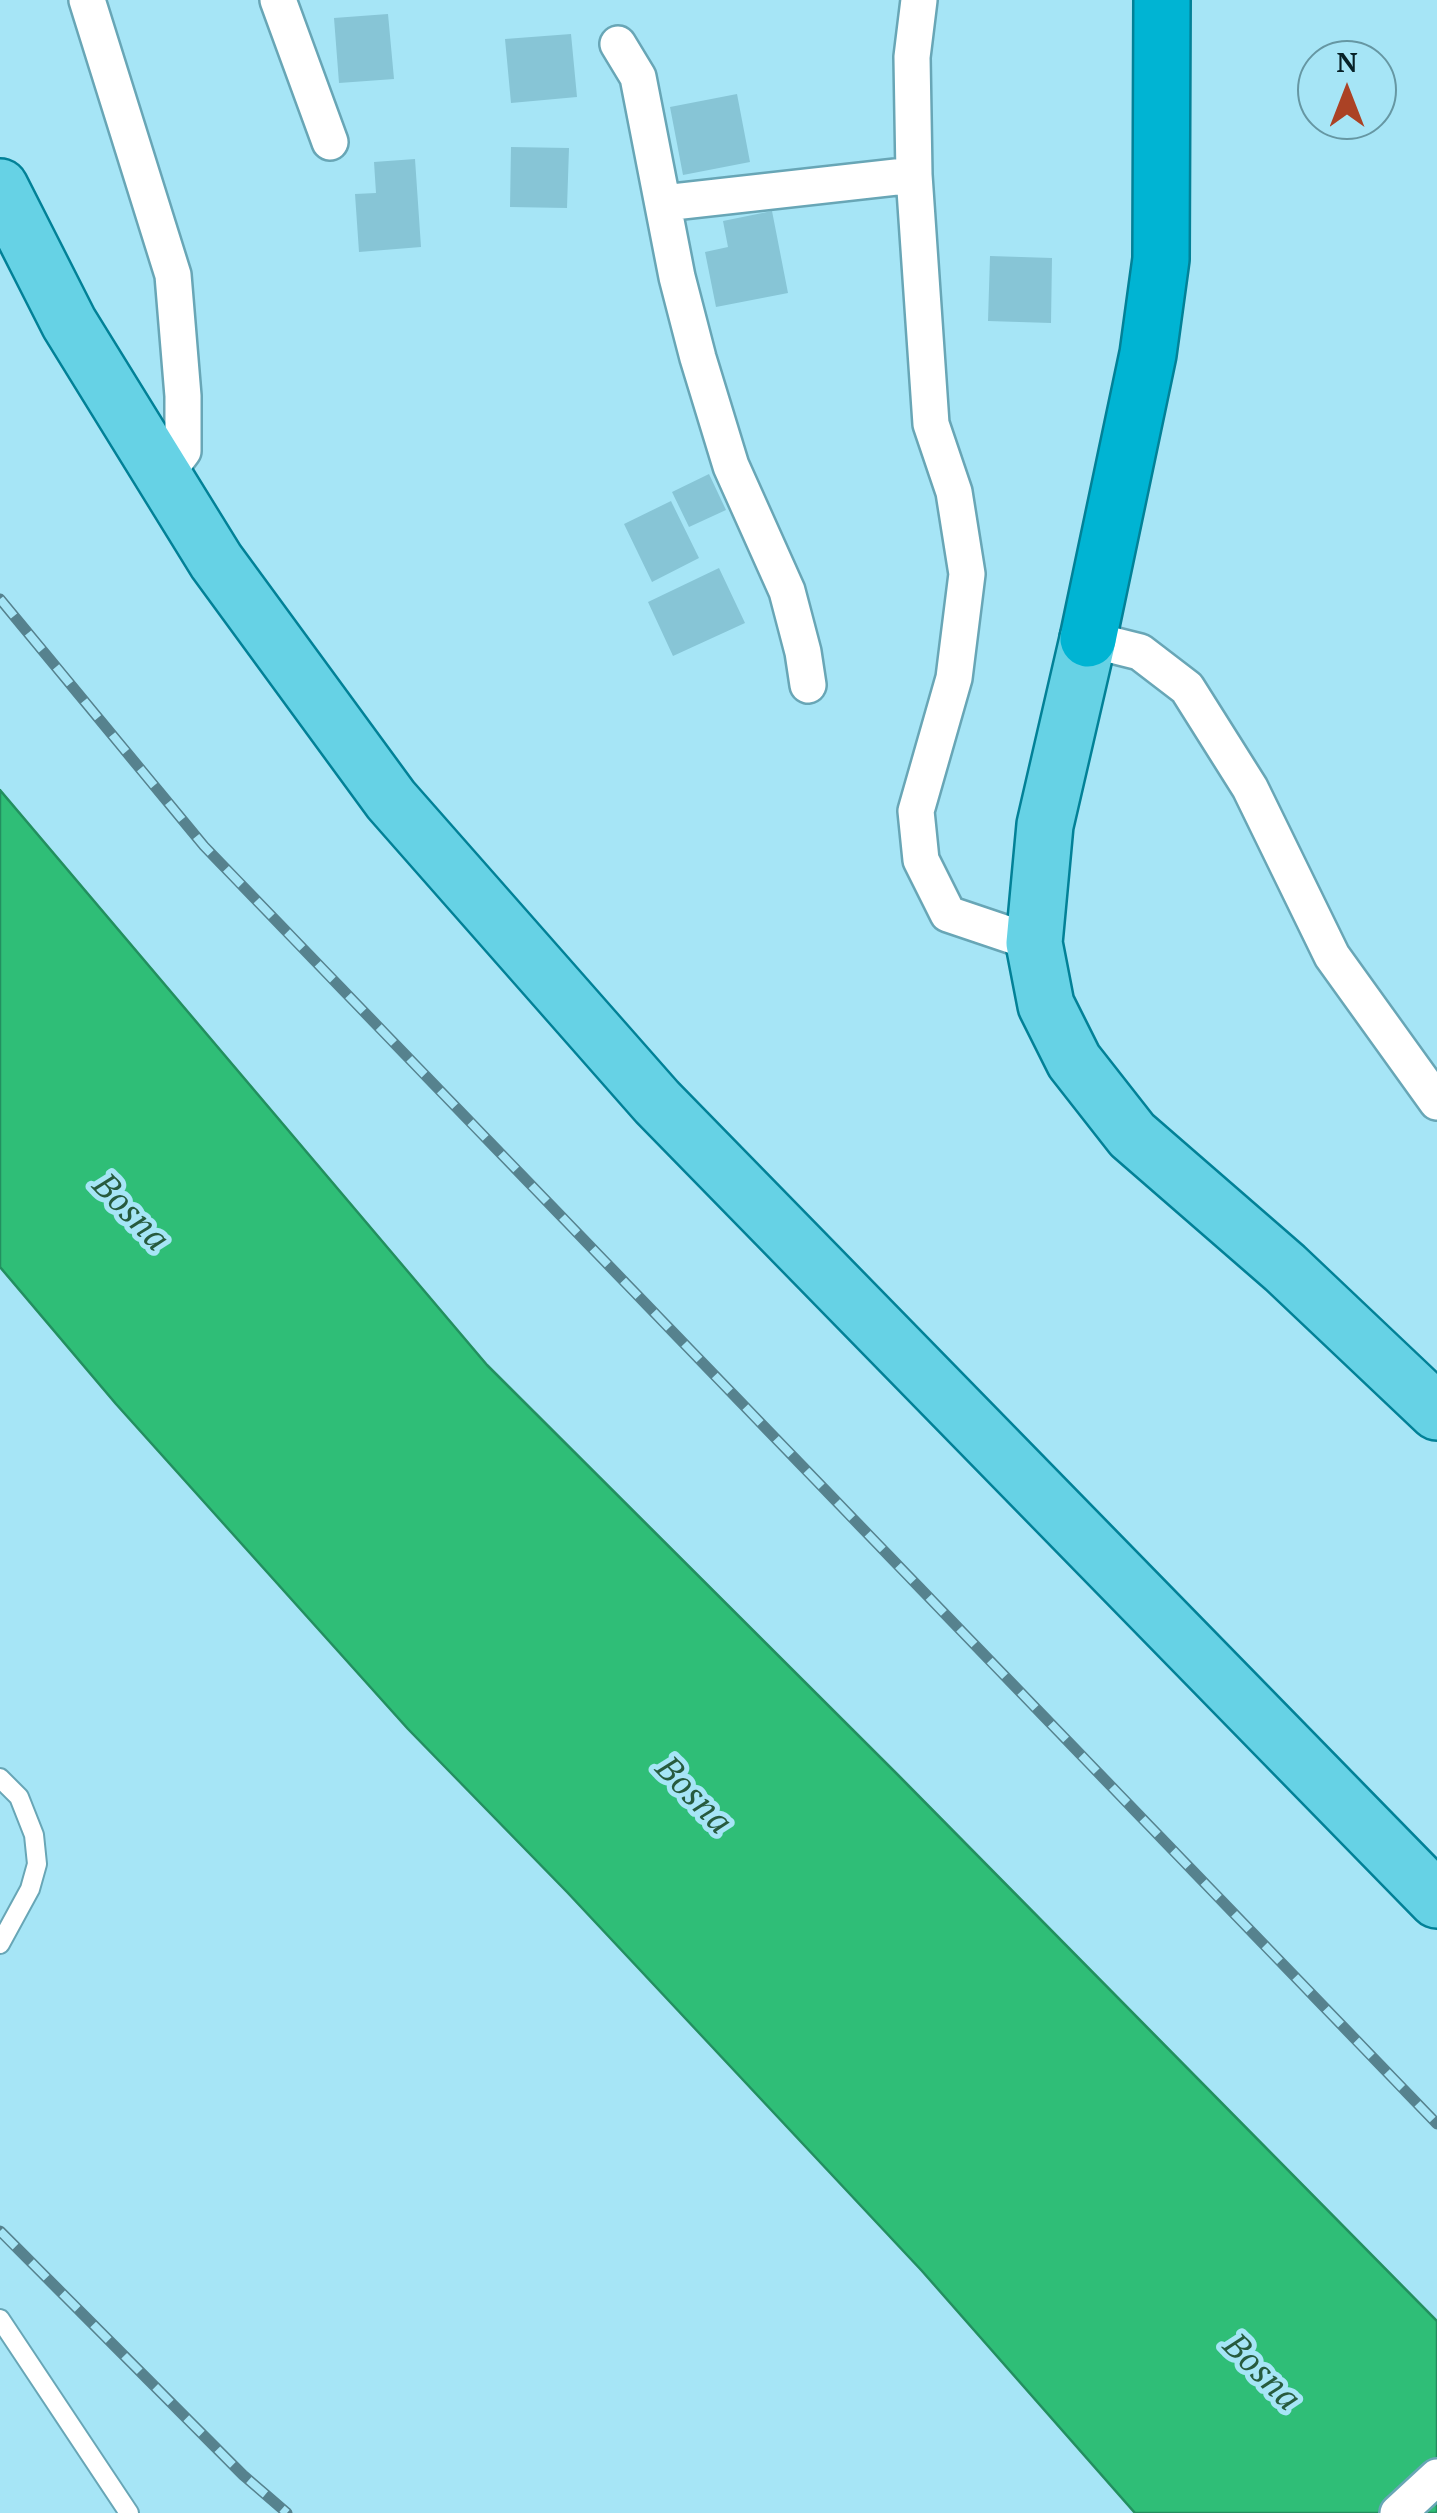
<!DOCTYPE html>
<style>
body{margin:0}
#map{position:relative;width:1437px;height:2513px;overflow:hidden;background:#a6e5f6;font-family:"PT Serif",serif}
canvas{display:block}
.north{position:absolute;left:1297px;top:40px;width:100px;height:100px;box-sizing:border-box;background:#a6e5f6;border:2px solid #6697a3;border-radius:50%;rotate:0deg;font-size:28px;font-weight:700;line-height:40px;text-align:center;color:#072127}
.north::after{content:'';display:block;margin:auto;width:35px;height:45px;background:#ab4225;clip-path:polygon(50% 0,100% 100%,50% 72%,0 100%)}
</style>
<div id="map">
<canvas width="1437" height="2513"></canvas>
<div class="north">N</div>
</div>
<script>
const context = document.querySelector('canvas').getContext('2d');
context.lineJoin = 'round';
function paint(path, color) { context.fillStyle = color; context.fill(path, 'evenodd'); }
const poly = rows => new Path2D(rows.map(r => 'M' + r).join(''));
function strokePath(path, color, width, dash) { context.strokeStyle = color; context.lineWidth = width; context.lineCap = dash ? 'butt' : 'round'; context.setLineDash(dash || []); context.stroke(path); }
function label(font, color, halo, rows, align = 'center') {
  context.font = font + ' "PT Serif",serif'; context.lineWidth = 10; context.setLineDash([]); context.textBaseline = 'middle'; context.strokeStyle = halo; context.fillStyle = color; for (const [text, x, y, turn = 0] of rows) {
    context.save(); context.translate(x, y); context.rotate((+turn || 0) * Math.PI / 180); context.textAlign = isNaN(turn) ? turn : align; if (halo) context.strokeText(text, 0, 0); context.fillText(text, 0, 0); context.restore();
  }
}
const water = poly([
 [0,790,487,1365,897,1774,1437,2321,1437,2513,1135,2513,922,2271,567,1892,408,1729,116,1404,0,1267,0,790]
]);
paint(water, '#2fbe77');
strokePath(water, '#238f5f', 2.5);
paint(poly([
 [388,14,394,79,339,83,334,18],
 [571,34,577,97,511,103,505,39],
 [737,94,750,162,683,175,670,107],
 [511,147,569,148,567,208,510,207],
 [415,159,421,247,359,252,355,194,376,193,374,162],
 [772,211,788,293,716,307,705,252,728,247,723,221],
 [990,256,1052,258,1051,323,988,321],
 [709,474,726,510,689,527,672,492],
 [671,501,699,558,652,582,624,524],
 [719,568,745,623,673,656,648,602]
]), '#87c5d6');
const lane = poly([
 [0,1778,19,1797,34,1835,37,1864,30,1889,0,1944],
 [0,2319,129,2513]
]);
const street = poly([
 [87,0,173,275,183,396,183,451,177,459,157,466],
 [278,0,330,142],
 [919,0,912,57,914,175,931,424,954,492,967,574,954,678,916,811,921,860,948,914,1034,943],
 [618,44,638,77,677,277,698,358,731,466,787,591,803,652,808,685],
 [664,203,914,175],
 [1088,639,1140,652,1187,688,1250,788,1332,956,1437,1102],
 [1398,2513,1437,2477]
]);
const primary = poly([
 [0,187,69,323,216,561,391,800,657,1102,1437,1900],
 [1088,639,1045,825,1034,943,1046,1005,1074,1061,1132,1135,1285,1268,1437,1412]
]);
const highway = poly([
 [1088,639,1148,354,1161,259,1162,0]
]);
strokePath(lane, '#68a6b6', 22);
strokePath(street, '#68a6b6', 40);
strokePath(primary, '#028197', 60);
strokePath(highway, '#028197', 60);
strokePath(lane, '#fff', 18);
strokePath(street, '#fff', 35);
strokePath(primary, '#66d2e5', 55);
strokePath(highway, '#00b4d3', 55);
const rail = poly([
 [0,599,204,846,1437,2124],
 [0,2231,243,2475,287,2513]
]);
strokePath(rail, '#56828e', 11);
strokePath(rail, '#a6e5f6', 8, [22]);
label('italic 35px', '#275b3e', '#a6e5f6', [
 ["Bosna",130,1213,46],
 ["Bosna",693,1796,46],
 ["Bosna",1261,2373,45]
]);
</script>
